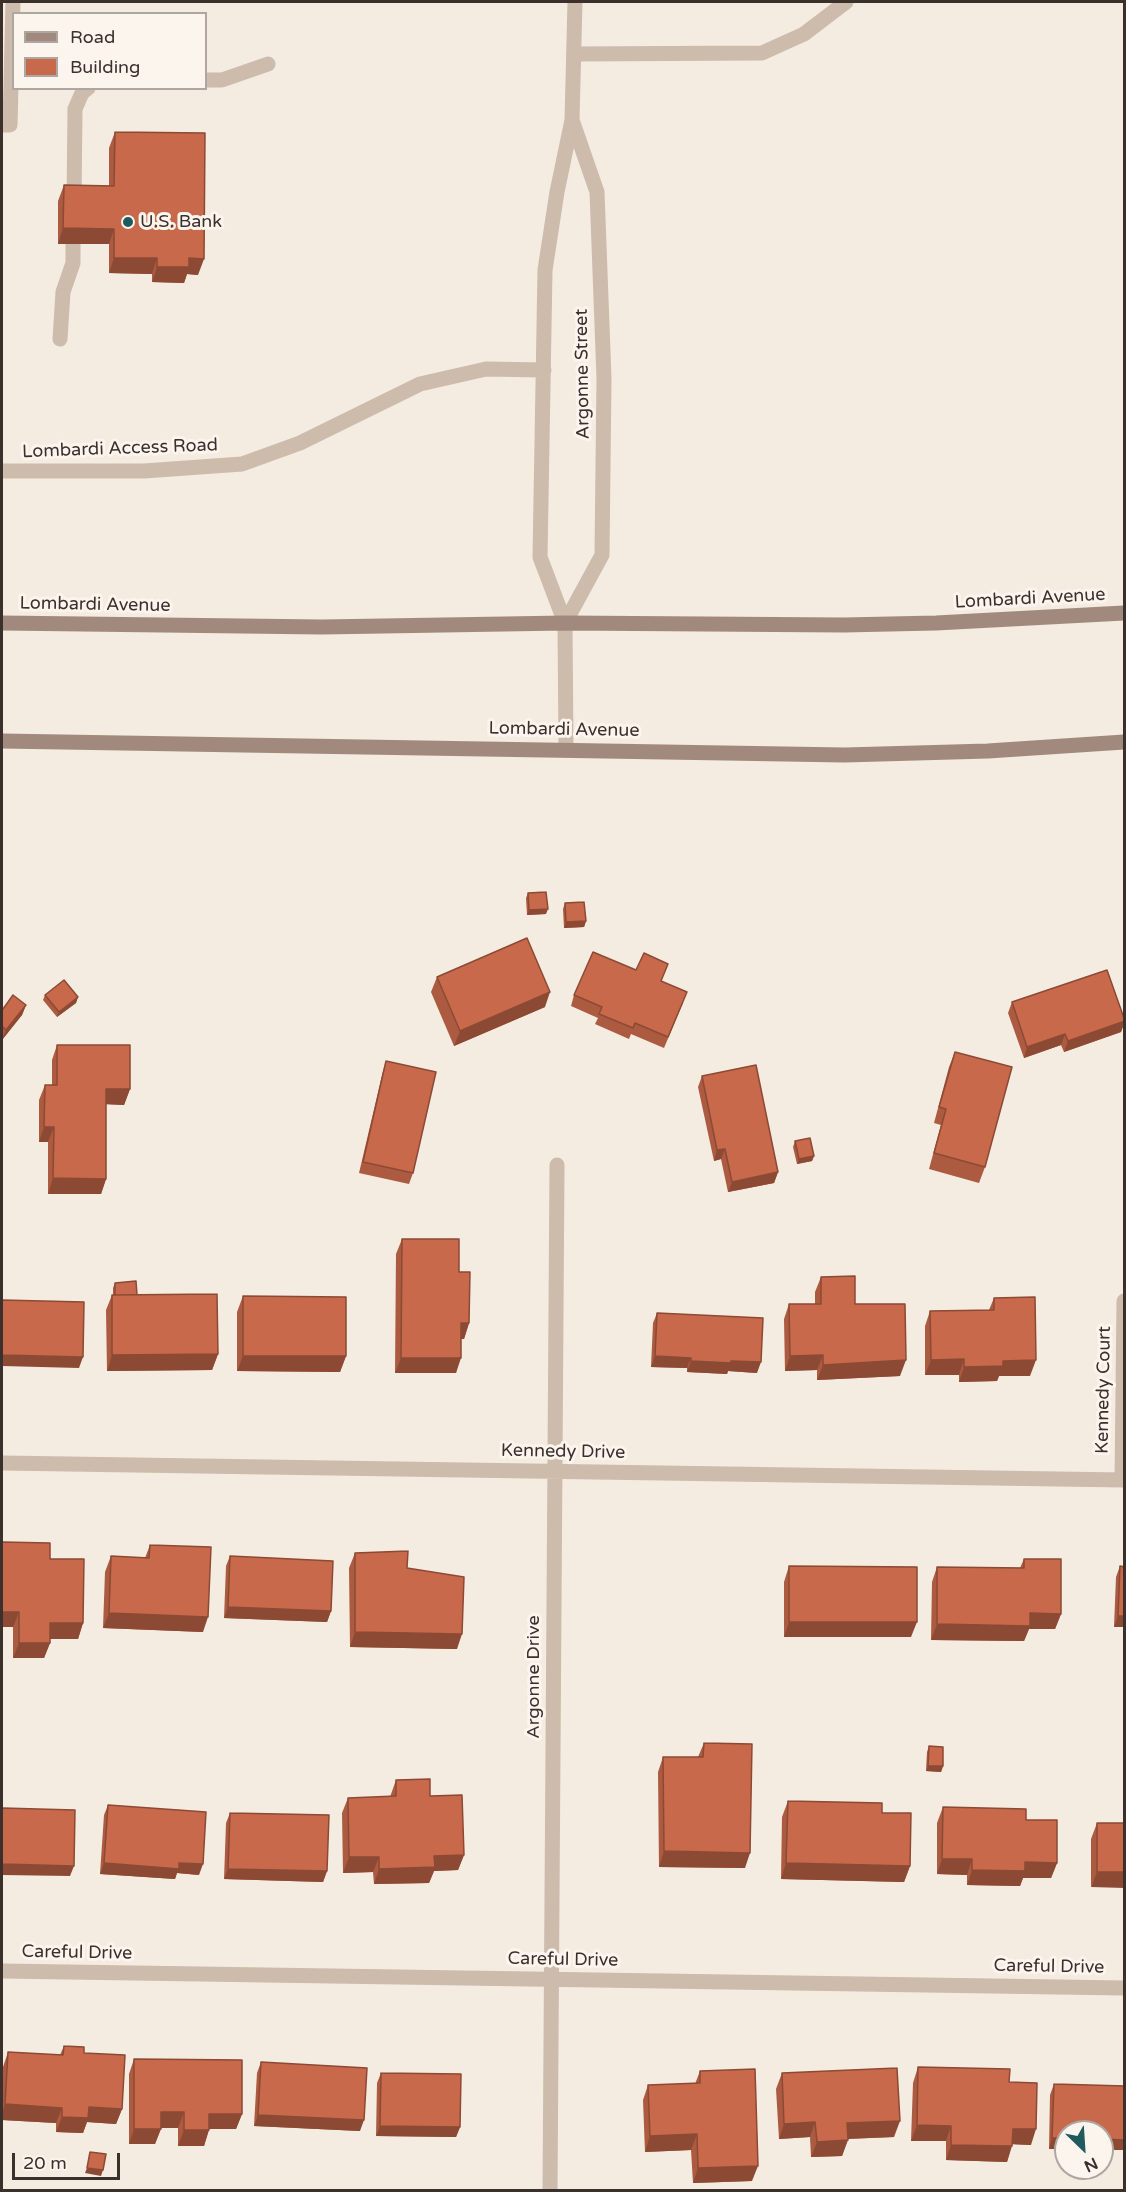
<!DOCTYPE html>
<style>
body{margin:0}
#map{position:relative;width:1126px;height:2192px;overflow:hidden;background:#f4ebe1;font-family:"Varela Round",sans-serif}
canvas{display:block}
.frame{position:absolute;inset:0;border:3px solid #3b302b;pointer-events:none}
.legend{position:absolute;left:12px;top:12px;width:195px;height:78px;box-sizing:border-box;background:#fbf5ee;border:2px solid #aea6a0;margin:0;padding:8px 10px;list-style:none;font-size:18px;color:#3b302b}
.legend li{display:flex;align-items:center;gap:12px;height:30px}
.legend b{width:30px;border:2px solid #aea6a0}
.north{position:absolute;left:1054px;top:2120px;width:60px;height:60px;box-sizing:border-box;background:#fbf5ee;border:2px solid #aea6a0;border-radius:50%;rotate:155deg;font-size:16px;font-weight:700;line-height:24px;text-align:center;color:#3b302b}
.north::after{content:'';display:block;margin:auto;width:21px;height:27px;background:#1f5a5e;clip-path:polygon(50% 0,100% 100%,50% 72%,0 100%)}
.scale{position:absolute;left:12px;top:2153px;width:108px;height:27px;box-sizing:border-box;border:3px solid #3b302b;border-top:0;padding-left:8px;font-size:18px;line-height:21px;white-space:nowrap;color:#3b302b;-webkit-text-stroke:4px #fbf5ee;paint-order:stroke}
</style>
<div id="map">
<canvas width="1126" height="2192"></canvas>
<div class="frame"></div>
<ul class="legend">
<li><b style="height:8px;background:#a18a7d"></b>Road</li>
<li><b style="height:16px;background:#c8694b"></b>Building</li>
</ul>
<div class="north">N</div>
<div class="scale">20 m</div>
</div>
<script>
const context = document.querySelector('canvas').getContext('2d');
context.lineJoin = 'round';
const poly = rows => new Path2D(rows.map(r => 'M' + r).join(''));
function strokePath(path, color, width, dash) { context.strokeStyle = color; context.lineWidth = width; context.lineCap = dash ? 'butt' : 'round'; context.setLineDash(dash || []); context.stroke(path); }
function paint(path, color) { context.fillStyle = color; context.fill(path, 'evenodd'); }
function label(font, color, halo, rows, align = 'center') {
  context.font = font + ' "Varela Round",sans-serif'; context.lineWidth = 6; context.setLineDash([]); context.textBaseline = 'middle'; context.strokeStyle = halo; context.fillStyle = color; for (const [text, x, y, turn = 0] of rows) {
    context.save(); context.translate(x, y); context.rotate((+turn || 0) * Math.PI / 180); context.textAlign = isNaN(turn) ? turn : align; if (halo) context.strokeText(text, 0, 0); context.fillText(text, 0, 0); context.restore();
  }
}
strokePath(poly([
 [574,54,762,53,804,34,846,2],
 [206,80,222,80,268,64],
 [2,125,10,125,13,2],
 [74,201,75,109,82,93,88,88],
 [60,339,63,292,73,263,73,244]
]), '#cdbbac', 15);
strokePath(poly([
 [2,471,144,471,242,464,300,443,420,384,486,369,544,370],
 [565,623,602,555,604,378,597,192,572,120],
 [566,749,565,623,540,557,545,270,557,192,572,120,575,2],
 [2,1463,1124,1480],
 [1122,1480,1124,1301],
 [2,1971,1124,1988],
 [550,2190,557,1165]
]), '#cdbbac', 15);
strokePath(poly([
 [2,623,322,627,565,623,844,625,936,623,1124,613],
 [2,741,845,755,988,751,1124,742]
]), '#a18a7d', 15);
paint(poly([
 [115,132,198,275,187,274,184,283,152,282,152,274,109,273,109,244,58,244,58,201,64,185,109,186,109,148],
 [528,893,546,914,527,915,526,898],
 [565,903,586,921,584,927,564,928,563,909],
 [437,977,545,1007,454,1046,431,992],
 [661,981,683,1003,664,1048,631,1034,629,1039,595,1024,598,1018,571,1006,574,995],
 [45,995,78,997,76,1003,57,1017,43,1000],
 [1012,1002,1125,1021,1121,1032,1064,1052,1061,1045,1024,1058,1008,1013],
 [26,1005,22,1015,2,1040,2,1008,3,1009],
 [57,1045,130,1089,124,1105,106,1104,106,1179,101,1194,48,1194,48,1142,39,1142,39,1100,45,1085,52,1085,52,1060],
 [955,1052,985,1167,979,1183,929,1169,941,1125,934,1123,949,1067],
 [386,1061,413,1173,409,1184,359,1173,383,1071],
 [702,1076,778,1172,774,1183,728,1192,721,1159,714,1161,698,1087],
 [795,1141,814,1156,812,1161,797,1164,793,1147],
 [402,1239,459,1272,469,1323,464,1339,461,1339,456,1373,395,1373,396,1254],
 [821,1277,855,1304,900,1376,817,1380,817,1370,785,1371,784,1319,789,1304,815,1304,815,1292],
 [115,1283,137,1295,218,1354,212,1370,107,1371,106,1310,112,1295,113,1295,113,1288],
 [243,1296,346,1356,340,1372,237,1371,237,1312],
 [994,1298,1030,1376,999,1376,997,1381,959,1382,959,1375,925,1375,925,1326,930,1311,989,1310],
 [657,1313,757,1373,728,1371,727,1374,687,1372,687,1368,651,1367,653,1323],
 [2,1542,50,1559,83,1623,78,1639,50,1639,50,1643,44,1658,13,1658,13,1627,2,1627],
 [150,1545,203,1632,103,1628,105,1572,111,1556,145,1558],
 [355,1553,407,1568,457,1649,350,1647,349,1568],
 [230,1556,331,1611,327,1622,224,1618,226,1566],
 [1024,1559,1061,1614,1055,1629,1029,1629,1024,1641,931,1640,932,1582,937,1567,1020,1568],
 [789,1566,911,1637,784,1637,784,1582],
 [1120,1566,1125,1567,1125,1627,1114,1627,1116,1577],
 [704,1743,745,1868,659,1867,658,1772,663,1757,698,1757],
 [929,1746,943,1766,941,1772,926,1771,927,1752],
 [396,1780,430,1796,464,1855,458,1870,434,1871,429,1883,374,1884,373,1872,343,1873,342,1813,348,1798,390,1797],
 [788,1801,910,1866,904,1882,781,1879,782,1817],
 [108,1805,199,1875,177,1873,175,1879,100,1874,104,1815],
 [943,1807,1026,1820,1057,1863,1051,1878,1023,1878,1020,1886,967,1885,967,1875,937,1874,937,1823],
 [230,1813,327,1871,323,1882,224,1879,226,1823],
 [1097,1823,1125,1823,1091,1887,1091,1839],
 [64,2046,84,2053,122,2109,116,2124,87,2122,83,2133,56,2132,56,2123,2,2120,3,2067,8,2052,60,2055],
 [134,2059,242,2114,236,2129,209,2129,204,2146,178,2146,178,2128,161,2128,155,2144,129,2144,129,2074],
 [261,2062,360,2131,254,2126,257,2073],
 [918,2067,1009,2082,1031,2145,1012,2144,1007,2162,946,2160,946,2141,911,2141,913,2083],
 [700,2071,752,2181,693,2183,691,2150,645,2152,643,2100,648,2085,695,2084],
 [381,2073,460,2127,456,2137,376,2136,377,2083],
 [782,2073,894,2137,848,2139,842,2156,811,2157,810,2137,779,2139,776,2089],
 [1054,2084,1125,2086,1125,2150,1102,2150,1066,2132,1066,2149,1049,2149,1050,2095]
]), '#ac5a40');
paint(poly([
 [63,228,114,229,109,244,58,244],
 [114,258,157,258,152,274,109,273],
 [189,258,204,259,198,275,187,274,184,283,152,282,157,267],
 [548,909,546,914,527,915,529,910],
 [586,921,584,927,564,928,566,922],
 [550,992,545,1007,454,1046,460,1031],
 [78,997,76,1003,57,1017,59,1012],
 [26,1005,22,1015,2,1040,6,1030],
 [1125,1021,1121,1032,1064,1052,1068,1041],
 [1065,1034,1061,1045,1024,1058,1027,1047],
 [106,1089,130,1089,124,1105,101,1104],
 [44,1127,54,1127,48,1142,39,1142],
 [725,1149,721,1159,714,1161,717,1150],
 [814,1156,812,1161,797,1164,799,1159],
 [778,1172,774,1183,728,1192,732,1182],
 [53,1178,106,1179,101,1194,48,1194],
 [461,1323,469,1323,464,1339,455,1339],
 [218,1354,212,1370,107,1371,112,1355],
 [2,1355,83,1357,79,1368,2,1366],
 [823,1355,817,1370,785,1371,790,1356],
 [243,1356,346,1356,340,1372,237,1371],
 [655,1356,691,1358,687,1368,651,1367],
 [401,1358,461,1358,456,1373,395,1373],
 [964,1359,959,1375,925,1375,931,1360],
 [906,1360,900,1376,817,1380,823,1365],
 [1036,1360,1030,1376,999,1376,997,1381,959,1382,964,1367,1003,1361],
 [691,1361,731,1361,761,1362,757,1373,728,1371,727,1374,687,1372],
 [228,1607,331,1611,327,1622,224,1618],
 [2,1612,19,1612,13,1627,2,1627],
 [109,1613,208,1617,203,1632,103,1628],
 [1030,1613,1061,1614,1055,1629,1029,1629,1024,1641,931,1640,937,1624],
 [1118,1616,1125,1616,1125,1627,1114,1627],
 [789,1622,917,1622,911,1637,784,1637],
 [50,1623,83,1623,78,1639,44,1639],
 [355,1632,462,1634,457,1649,350,1647],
 [19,1643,50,1643,44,1658,13,1658],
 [928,1766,943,1766,941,1772,926,1771],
 [664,1851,750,1853,745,1868,659,1867],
 [464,1855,458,1870,434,1871,429,1883,374,1884,379,1869,434,1856],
 [349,1857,379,1857,373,1872,343,1873],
 [942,1859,972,1859,967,1875,937,1874],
 [1025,1862,1057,1863,1051,1878,1023,1878,1020,1886,967,1885,972,1870],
 [104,1863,179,1863,203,1864,199,1875,177,1873,175,1879,100,1874],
 [786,1863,910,1866,904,1882,781,1879],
 [2,1864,74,1866,70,1876,2,1875],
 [228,1869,327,1871,323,1882,224,1879],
 [1097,1872,1125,1872,1125,1888,1091,1887],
 [5,2104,62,2108,56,2123,2,2120,2,2114],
 [89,2107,122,2109,116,2124,87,2122,83,2133,56,2132,62,2117],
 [161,2112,184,2112,178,2128,156,2128],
 [209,2114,242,2114,236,2129,204,2129],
 [258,2115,364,2120,360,2131,254,2126],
 [900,2121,894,2137,842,2139,847,2123],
 [815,2122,810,2137,779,2139,784,2124],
 [917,2125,951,2126,946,2141,911,2141],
 [380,2126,460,2127,456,2137,376,2136],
 [134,2129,161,2129,155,2144,129,2144],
 [1013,2129,1036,2129,1031,2145,1007,2144],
 [184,2130,209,2130,204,2146,178,2146],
 [697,2134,691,2150,645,2152,650,2136],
 [1052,2138,1066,2138,1066,2149,1049,2149],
 [1102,2139,1125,2140,1125,2150,1102,2150],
 [848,2140,842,2156,811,2157,817,2142],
 [951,2145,1012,2146,1007,2162,946,2160],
 [758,2166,752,2181,693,2183,698,2168],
 [87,2168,103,2170,101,2176,85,2173]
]), '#8c4a34');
const building = poly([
 [115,132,205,133,204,259,189,258,189,267,157,267,157,258,114,258,114,229,63,228,64,185,114,186,115,132],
 [546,892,548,909,529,910,528,893,546,892],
 [584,902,586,921,566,922,565,903,584,902],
 [527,938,550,992,460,1031,437,977,527,938],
 [593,952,636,970,644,953,668,964,661,981,687,992,668,1037,635,1023,633,1028,599,1014,602,1007,574,995,593,952],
 [1107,970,1125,1021,1068,1041,1065,1034,1027,1047,1012,1002,1107,970],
 [64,980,78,997,59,1012,45,995,64,980],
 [13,995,26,1005,6,1030,2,1026,2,1008,3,1009,13,995],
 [57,1045,130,1045,130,1089,106,1089,106,1179,53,1178,54,1127,44,1127,45,1085,57,1085,57,1045],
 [955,1052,1012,1067,985,1167,934,1153,946,1109,939,1107,955,1052],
 [386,1061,436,1072,413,1173,363,1162,386,1061],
 [756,1065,778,1172,732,1182,725,1149,717,1150,702,1076,756,1065],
 [810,1138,814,1156,799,1159,795,1141,810,1138],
 [402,1239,459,1239,459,1272,470,1272,469,1323,461,1323,461,1358,401,1358,402,1239],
 [855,1276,855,1304,905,1304,906,1360,823,1365,823,1355,790,1356,789,1304,821,1304,821,1277,855,1276],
 [136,1281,137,1295,115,1295,115,1283,136,1281],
 [217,1294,218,1354,112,1355,112,1295,217,1294],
 [243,1296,346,1297,346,1356,243,1356,243,1296],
 [1035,1297,1036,1360,1003,1361,1003,1366,964,1367,964,1359,931,1360,930,1311,994,1310,994,1298,1035,1297],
 [2,1300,84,1302,83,1357,2,1355,2,1300],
 [657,1313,763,1318,761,1362,731,1361,731,1363,691,1361,691,1358,655,1356,657,1313],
 [2,1542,50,1543,50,1559,84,1559,83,1623,50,1623,50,1643,19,1643,19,1612,2,1612,2,1542],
 [150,1545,211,1547,208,1617,109,1613,111,1556,149,1558,150,1545],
 [408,1551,407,1568,464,1577,462,1634,355,1632,355,1553,408,1551],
 [230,1556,333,1561,331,1611,228,1607,230,1556],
 [1024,1559,1061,1559,1061,1614,1030,1613,1030,1626,937,1624,937,1567,1024,1568,1024,1559],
 [789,1566,917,1567,917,1622,789,1622,789,1566],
 [1120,1566,1125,1567,1125,1616,1118,1616,1120,1566],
 [704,1743,752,1744,750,1853,664,1851,663,1757,703,1757,704,1743],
 [929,1746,943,1747,943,1766,928,1766,929,1746],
 [430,1779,430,1796,462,1795,464,1855,434,1856,435,1867,379,1869,379,1857,349,1857,348,1798,396,1796,396,1780,430,1779],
 [788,1801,882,1803,882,1813,911,1813,910,1866,786,1863,788,1801],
 [108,1805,206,1812,203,1864,179,1863,179,1869,104,1863,108,1805],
 [943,1807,1026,1809,1026,1820,1057,1820,1057,1863,1025,1862,1025,1871,972,1870,972,1859,942,1859,943,1807],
 [2,1808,75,1810,74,1866,2,1864,2,1808],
 [230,1813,329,1815,327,1871,228,1869,230,1813],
 [1097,1823,1125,1823,1125,1872,1097,1872,1097,1823],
 [64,2046,84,2047,84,2053,125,2055,122,2109,89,2107,88,2118,62,2117,62,2108,5,2104,8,2052,63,2055,64,2046],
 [134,2059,242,2060,242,2114,209,2114,209,2130,184,2130,184,2112,161,2112,161,2129,134,2129,134,2059],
 [261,2062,367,2068,364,2120,258,2115,261,2062],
 [918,2067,1010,2069,1009,2082,1037,2083,1036,2129,1013,2129,1012,2146,951,2145,951,2126,917,2125,918,2067],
 [897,2068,900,2121,847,2123,848,2140,817,2142,815,2122,784,2124,782,2073,897,2068],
 [755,2069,758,2166,698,2168,697,2134,650,2136,648,2085,700,2083,700,2071,755,2069],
 [381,2073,461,2074,460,2127,380,2126,381,2073],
 [1054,2084,1125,2086,1125,2140,1102,2139,1102,2132,1066,2132,1066,2138,1052,2138,1054,2084],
 [90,2152,106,2154,103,2170,87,2168,90,2152]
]);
paint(building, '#c8694b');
strokePath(building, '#8c4a34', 1.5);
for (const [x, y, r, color] of [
 [128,222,6,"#1f5a5e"]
]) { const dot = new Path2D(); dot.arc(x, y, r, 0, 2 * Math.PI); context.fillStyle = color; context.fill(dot); strokePath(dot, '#fbf5ee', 2); }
label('18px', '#3b302b', '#fbf5ee', [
 ["U.S. Bank",140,222]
], 'left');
label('18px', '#3b302b', '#fbf5ee', [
 ["Argonne Street",583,374,-91],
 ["Lombardi Access Road",120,449,-2],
 ["Lombardi Avenue",1030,599,-3],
 ["Lombardi Avenue",95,605,1],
 ["Lombardi Avenue",564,730,1],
 ["Kennedy Court",1104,1390,-89],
 ["Kennedy Drive",563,1452,1],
 ["Argonne Drive",534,1677,-90],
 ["Careful Drive",77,1953,1],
 ["Careful Drive",563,1960,1],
 ["Careful Drive",1049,1967,1]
]);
</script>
